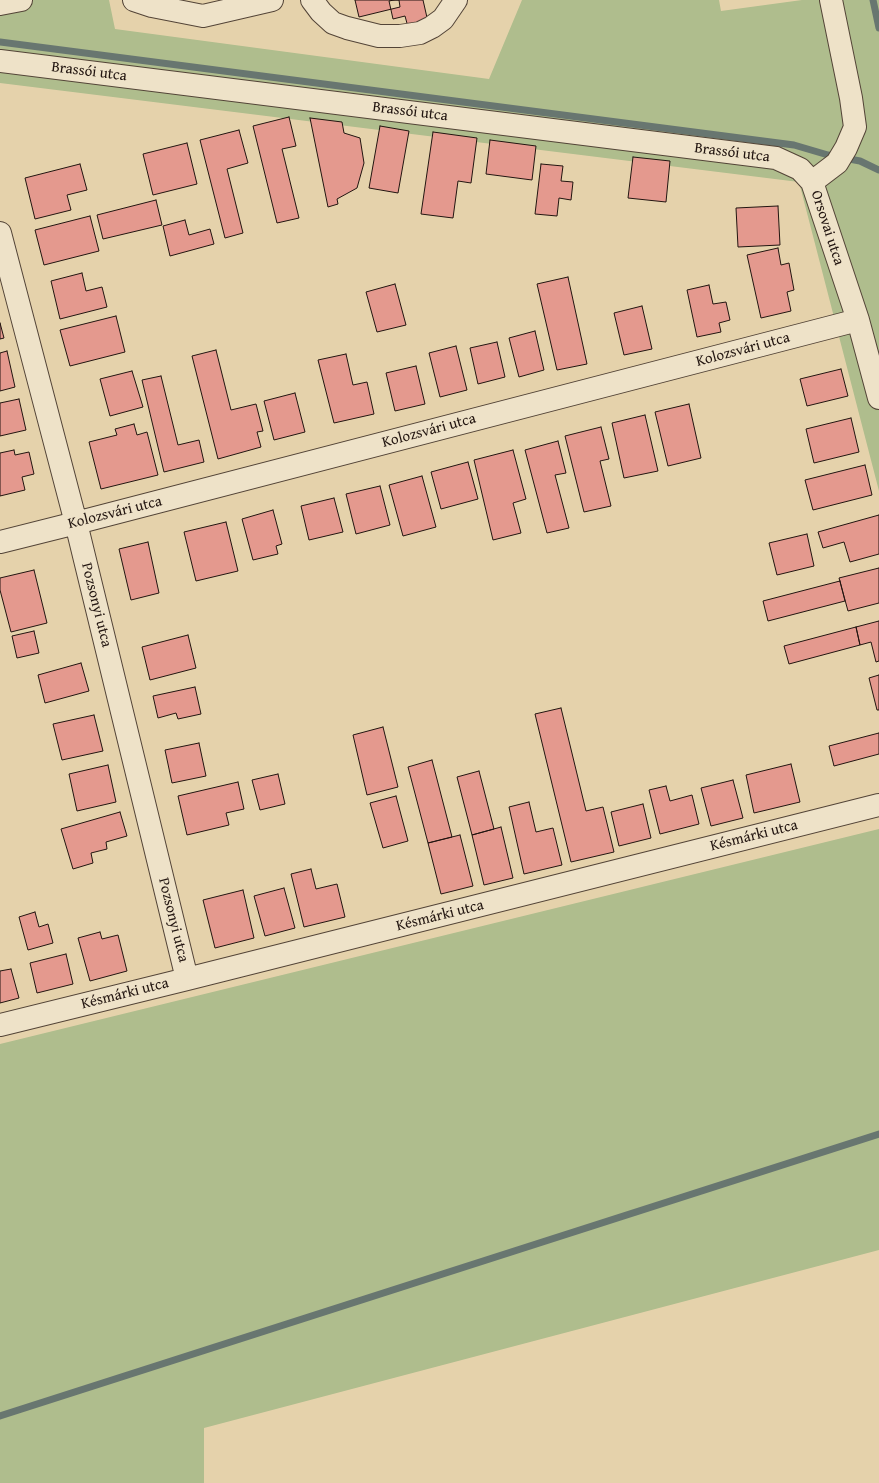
<!DOCTYPE html>
<meta charset="utf-8">
<style>
body{margin:0}
canvas{display:block;background:#e5d2ab}
</style>
<canvas width="879" height="1483"></canvas>
<script>
const context = document.querySelector('canvas').getContext('2d');
context.lineJoin = 'round';
function paint(path, color) { context.fillStyle = color; context.fill(path, 'evenodd'); }
const poly = rows => new Path2D(rows.map(r => 'M' + r).join(''));
function strokePath(path, color, width, dash) { context.strokeStyle = color; context.lineWidth = width; context.lineCap = dash ? 'butt' : 'round'; context.setLineDash(dash || []); context.stroke(path); }
function label(font, color, halo, rows, align = 'center') {
  context.font = font + ' "Gentium Book Plus",serif'; context.lineWidth = 3; context.setLineDash([]); context.textBaseline = 'middle'; context.strokeStyle = halo; context.fillStyle = color; for (const [text, x, y, turn = 0] of rows) {
    context.save(); context.translate(x, y); context.rotate((+turn || 0) * Math.PI / 180); context.textAlign = isNaN(turn) ? turn : align; if (halo) context.strokeText(text, 0, 0); context.fillText(text, 0, 0); context.restore();
  }
}
paint(poly([
 [0,0,109,0,115,29,489,79,522,0,719,0,721,11,802,0,879,0,879,491,799,182,0,83],
 [879,829,879,1250,204,1428,204,1483,0,1483,0,1044]
]), '#afbd8d');
strokePath(poly([
 [873,0,879,28],
 [0,42,794,145,828,155,860,161,879,170],
 [0,1416,879,1134]
]), '#687670', 7);
const building = poly([
 [355,0,399,0,400,7,359,17,355,0],
 [394,0,423,0,428,22,408,27,405,16,393,19,389,1,394,0],
 [289,117,296,146,282,149,299,218,277,223,253,126,289,117],
 [310,118,342,122,344,133,360,138,364,163,357,188,337,199,338,204,328,207,310,118],
 [380,126,409,131,398,193,369,188,380,126],
 [239,130,248,163,227,169,243,233,225,238,200,140,239,130],
 [433,132,477,138,471,183,458,181,453,218,421,214,433,132],
 [490,140,536,146,532,180,486,174,490,140],
 [187,143,197,184,153,195,143,154,187,143],
 [633,157,670,161,666,202,628,198,633,157],
 [80,164,87,190,67,195,71,210,35,219,25,178,80,164],
 [541,164,563,166,561,181,573,182,571,200,559,198,557,216,535,214,541,164],
 [156,200,162,225,103,239,97,215,156,200],
 [778,206,780,245,738,247,736,208,778,206],
 [90,216,99,251,44,265,35,230,90,216],
 [185,220,189,235,210,229,214,244,170,256,163,226,185,220],
 [778,248,781,265,789,263,794,290,787,292,791,311,761,318,747,255,778,248],
 [82,273,86,291,102,287,107,307,60,319,51,281,82,273],
 [568,277,587,364,557,370,537,284,568,277],
 [395,284,406,325,377,332,366,292,395,284],
 [709,285,713,304,726,302,730,320,719,323,721,332,697,337,687,290,709,285],
 [642,306,652,349,624,355,614,313,642,306],
 [116,316,125,352,70,366,60,330,116,316],
 [0,323,4,338,0,339,0,323],
 [535,331,544,370,519,377,509,338,535,331],
 [497,342,505,377,478,384,470,348,497,342],
 [456,346,467,390,440,397,429,353,456,346],
 [216,350,231,410,256,404,263,431,257,432,261,447,218,459,192,356,216,350],
 [7,351,15,387,0,391,0,353,7,351],
 [346,354,353,385,367,382,374,414,334,423,318,360,346,354],
 [416,366,425,404,395,411,386,373,416,366],
 [841,369,848,396,807,406,800,379,841,369],
 [132,371,143,407,110,416,100,379,132,371],
 [161,376,178,445,199,440,204,462,164,472,142,380,161,376],
 [295,393,305,432,274,440,264,401,295,393],
 [19,399,26,430,0,436,0,403,19,399],
 [689,404,701,458,668,466,655,412,689,404],
 [645,415,658,471,624,478,612,423,645,415],
 [851,418,859,452,814,463,806,429,851,418],
 [134,424,137,435,147,432,158,475,101,489,89,442,117,435,115,429,134,424],
 [601,427,609,459,600,461,611,506,584,512,565,436,601,427],
 [558,441,566,473,555,475,569,528,547,533,525,450,558,441],
 [14,450,15,455,29,452,34,474,22,477,25,490,0,496,0,453,14,450],
 [513,450,526,499,513,503,521,533,493,540,474,460,513,450],
 [468,462,478,499,441,509,431,472,468,462],
 [865,465,872,495,813,510,805,480,865,465],
 [422,476,436,527,403,536,389,485,422,476],
 [380,486,390,525,356,534,346,494,380,486],
 [334,498,343,532,309,540,301,506,334,498],
 [273,510,282,544,276,546,278,554,253,560,242,519,273,510],
 [879,515,879,554,850,562,844,542,823,548,818,532,879,515],
 [226,522,238,571,196,581,184,532,226,522],
 [807,534,814,566,777,575,769,543,807,534],
 [148,542,159,593,131,600,119,549,148,542],
 [879,568,879,603,848,611,839,578,879,568],
 [34,570,47,623,11,632,0,590,0,578,34,570],
 [840,581,845,601,768,621,763,601,840,581],
 [879,621,879,661,876,662,871,642,860,645,856,627,879,621],
 [856,627,860,645,789,664,784,646,856,627],
 [34,631,39,653,17,658,12,636,34,631],
 [188,635,196,668,150,680,142,647,188,635],
 [81,663,89,691,45,703,38,675,81,663],
 [879,675,879,710,877,710,869,678,879,675],
 [195,687,201,714,178,719,176,713,158,718,153,696,195,687],
 [561,708,586,811,603,807,614,852,571,862,535,714,561,708],
 [94,715,103,751,62,760,53,724,94,715],
 [383,727,398,787,367,795,353,735,383,727],
 [879,733,879,754,834,766,829,746,879,733],
 [199,743,206,776,172,783,165,750,199,743],
 [432,760,452,837,428,843,408,767,432,760],
 [791,764,800,802,754,813,746,775,791,764],
 [108,765,116,802,77,811,69,774,108,765],
 [479,771,494,829,472,835,457,777,479,771],
 [278,774,285,804,260,810,252,780,278,774],
 [733,780,743,818,711,826,701,788,733,780],
 [238,782,244,809,226,813,229,825,187,835,178,796,238,782],
 [666,786,670,801,692,795,699,824,660,834,649,790,666,786],
 [396,796,408,841,383,848,370,803,396,796],
 [529,802,536,832,553,828,562,865,524,874,509,807,529,802],
 [643,804,651,838,619,846,611,812,643,804],
 [120,812,127,836,106,842,107,849,91,853,93,863,73,869,61,829,120,812],
 [501,827,513,878,484,885,472,835,501,827],
 [460,835,473,886,441,894,428,843,460,835],
 [311,869,316,889,337,884,345,917,304,927,291,874,311,869],
 [284,888,295,928,265,936,254,896,284,888],
 [243,890,254,938,215,948,203,900,243,890],
 [35,912,39,927,48,924,53,943,28,950,19,917,35,912],
 [100,932,102,939,118,935,127,971,90,981,78,938,100,932],
 [66,954,73,984,37,993,30,963,66,954],
 [11,969,19,998,0,1003,0,971,11,969]
]);
paint(building, '#e4998e');
strokePath(building, '#221510', 1);
const minor = poly([
 [134,0,152,6,203,16,272,0],
 [312,0,321,12,333,23,347,28,379,36,400,36,420,33,432,27,443,19,456,0],
 [0,4,21,0],
 [0,61,776,158,800,169,812,182,858,320,879,398],
 [812,182,837,163,846,148,855,127,851,98,831,0],
 [0,233,76,523,187,979],
 [0,542,76,523,858,320],
 [0,1025,187,979,879,805]
]);
strokePath(minor, '#534437', 24);
strokePath(minor, '#eee2c8', 22);
label('15px', '#221510', '#eee2c8', [
 ["Brassói utca",89,72,7],
 ["Brassói utca",410,112,7],
 ["Brassói utca",732,153,7],
 ["Orsovai utca",827,228,72],
 ["Kolozsvári utca",743,350,-15],
 ["Kolozsvári utca",429,431,-15],
 ["Kolozsvári utca",115,513,-14],
 ["Pozsonyi utca",96,605,76],
 ["Késmárki utca",754,836,-14],
 ["Késmárki utca",440,916,-14],
 ["Pozsonyi utca",173,920,76],
 ["Késmárki utca",125,994,-14]
]);
</script>
